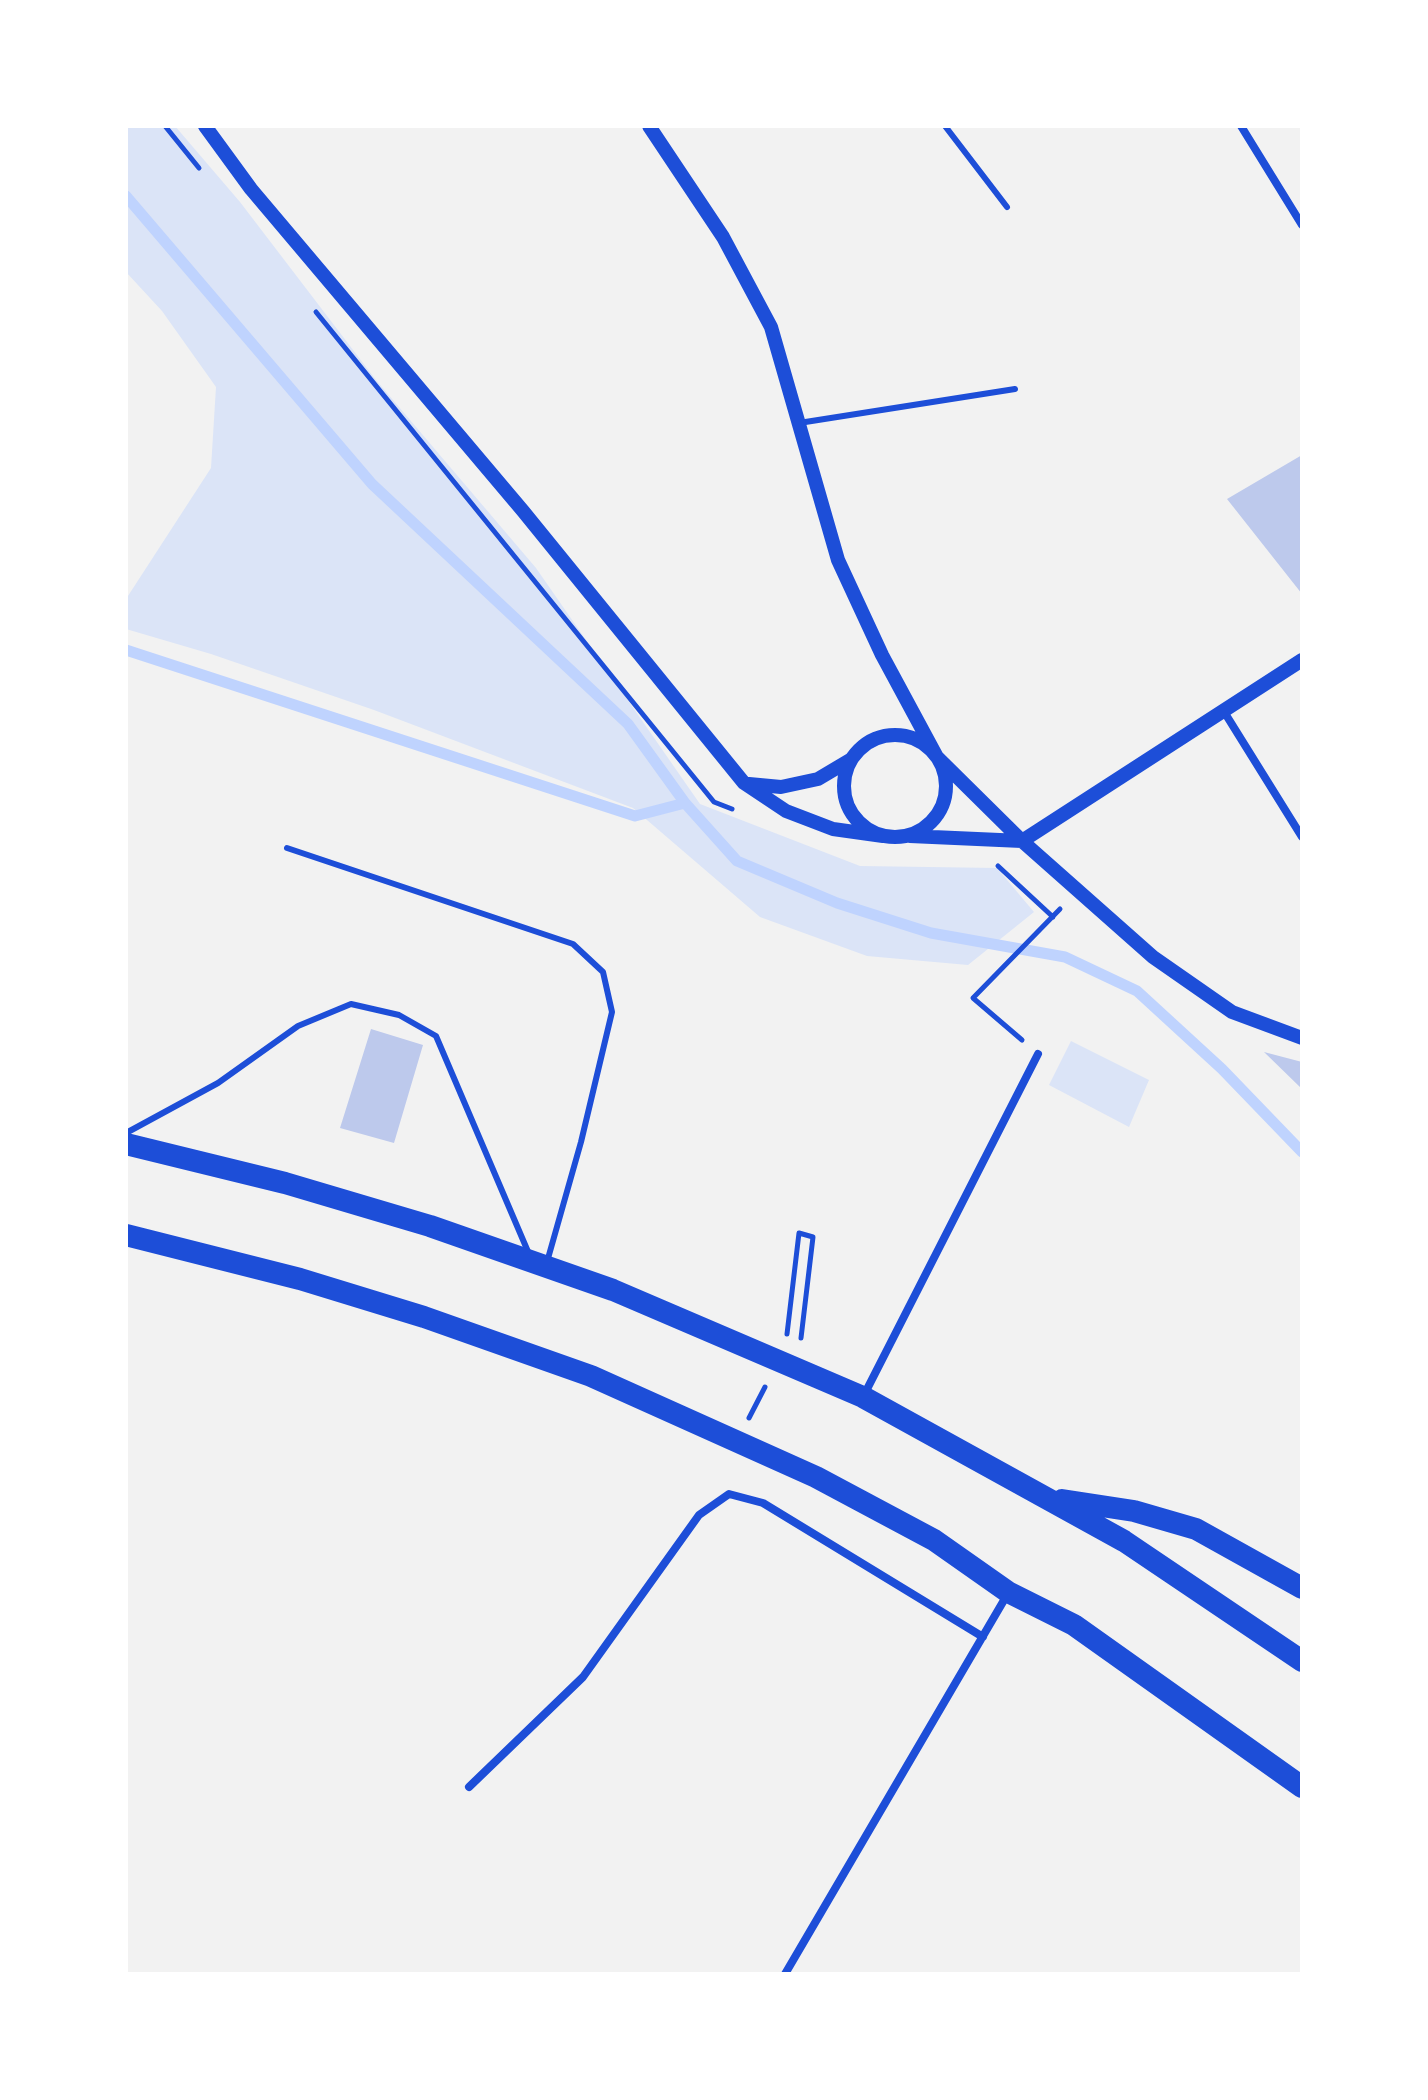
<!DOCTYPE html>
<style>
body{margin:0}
#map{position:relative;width:1428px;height:2100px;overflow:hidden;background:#f2f2f2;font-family:Literata,serif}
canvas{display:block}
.frame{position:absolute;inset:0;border:128px solid #fff;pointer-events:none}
</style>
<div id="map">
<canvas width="1428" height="2100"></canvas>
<div class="frame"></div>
</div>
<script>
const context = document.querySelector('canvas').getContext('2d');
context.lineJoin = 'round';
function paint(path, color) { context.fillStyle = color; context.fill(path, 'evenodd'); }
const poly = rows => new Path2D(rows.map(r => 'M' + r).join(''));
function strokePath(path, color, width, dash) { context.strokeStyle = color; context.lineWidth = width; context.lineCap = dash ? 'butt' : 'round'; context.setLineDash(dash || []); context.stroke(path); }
paint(poly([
 [126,126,175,126,240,202,376,380,536,568,700,804,860,866,997,868,1034,912,968,965,867,956,760,917,633,808,374,710,211,654,126,629,126,599,211,468,216,387,162,311,126,272],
 [1071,1041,1149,1080,1129,1127,1049,1085]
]), '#dbe4f7');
strokePath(poly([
 [126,196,372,484,628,724,685,803,737,861,837,903,931,933,1065,957,1137,991,1222,1069,1302,1152],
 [126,650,635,816,685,803]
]), '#bfd3fe', 11);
paint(poly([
 [1302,455,1302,594,1227,499],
 [371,1029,423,1045,394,1143,340,1128],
 [1264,1052,1302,1062,1302,1089]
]), '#bdc9ec');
strokePath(poly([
 [165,126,199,168],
 [316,312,714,802,732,809],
 [998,866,1053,917],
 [1022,1040,973,998,1060,909],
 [787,1334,799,1233,813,1237,801,1338],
 [749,1418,765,1387]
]), '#1d4ed8', 5);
strokePath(poly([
 [945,126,1007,207],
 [799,423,1015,389],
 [287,848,573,944,603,972,612,1012,581,1142,547,1262],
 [126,1133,218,1083,298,1026,351,1004,399,1015,436,1036,529,1254]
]), '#1d4ed8', 6);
strokePath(poly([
 [1241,126,1302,225],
 [1223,710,1302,837],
 [863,1397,1038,1054],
 [469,1787,583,1677,699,1515,729,1494,763,1503,983,1637],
 [785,1974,1007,1595]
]), '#1d4ed8', 8);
strokePath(poly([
 [205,126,251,189,523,511,744,783,786,811,833,829,883,836],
 [649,126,723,237,771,327,838,560,882,655,937,757,1022,841,1153,957,1232,1012,1302,1038],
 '844 786a51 51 0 1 1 102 0a51 51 0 1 1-102 0Z',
 [749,784,781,787,818,779,850,760],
 [910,836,1022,841,1302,660]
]), '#1d4ed8', 14);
strokePath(poly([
 [126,1144,285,1183,430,1226,613,1290,863,1397,1124,1541,1302,1661],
 [126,1235,300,1279,424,1317,591,1376,816,1477,934,1540,1008,1592,1074,1625,1302,1787],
 [1062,1500,1134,1511,1196,1529,1302,1588]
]), '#1d4ed8', 22);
</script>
